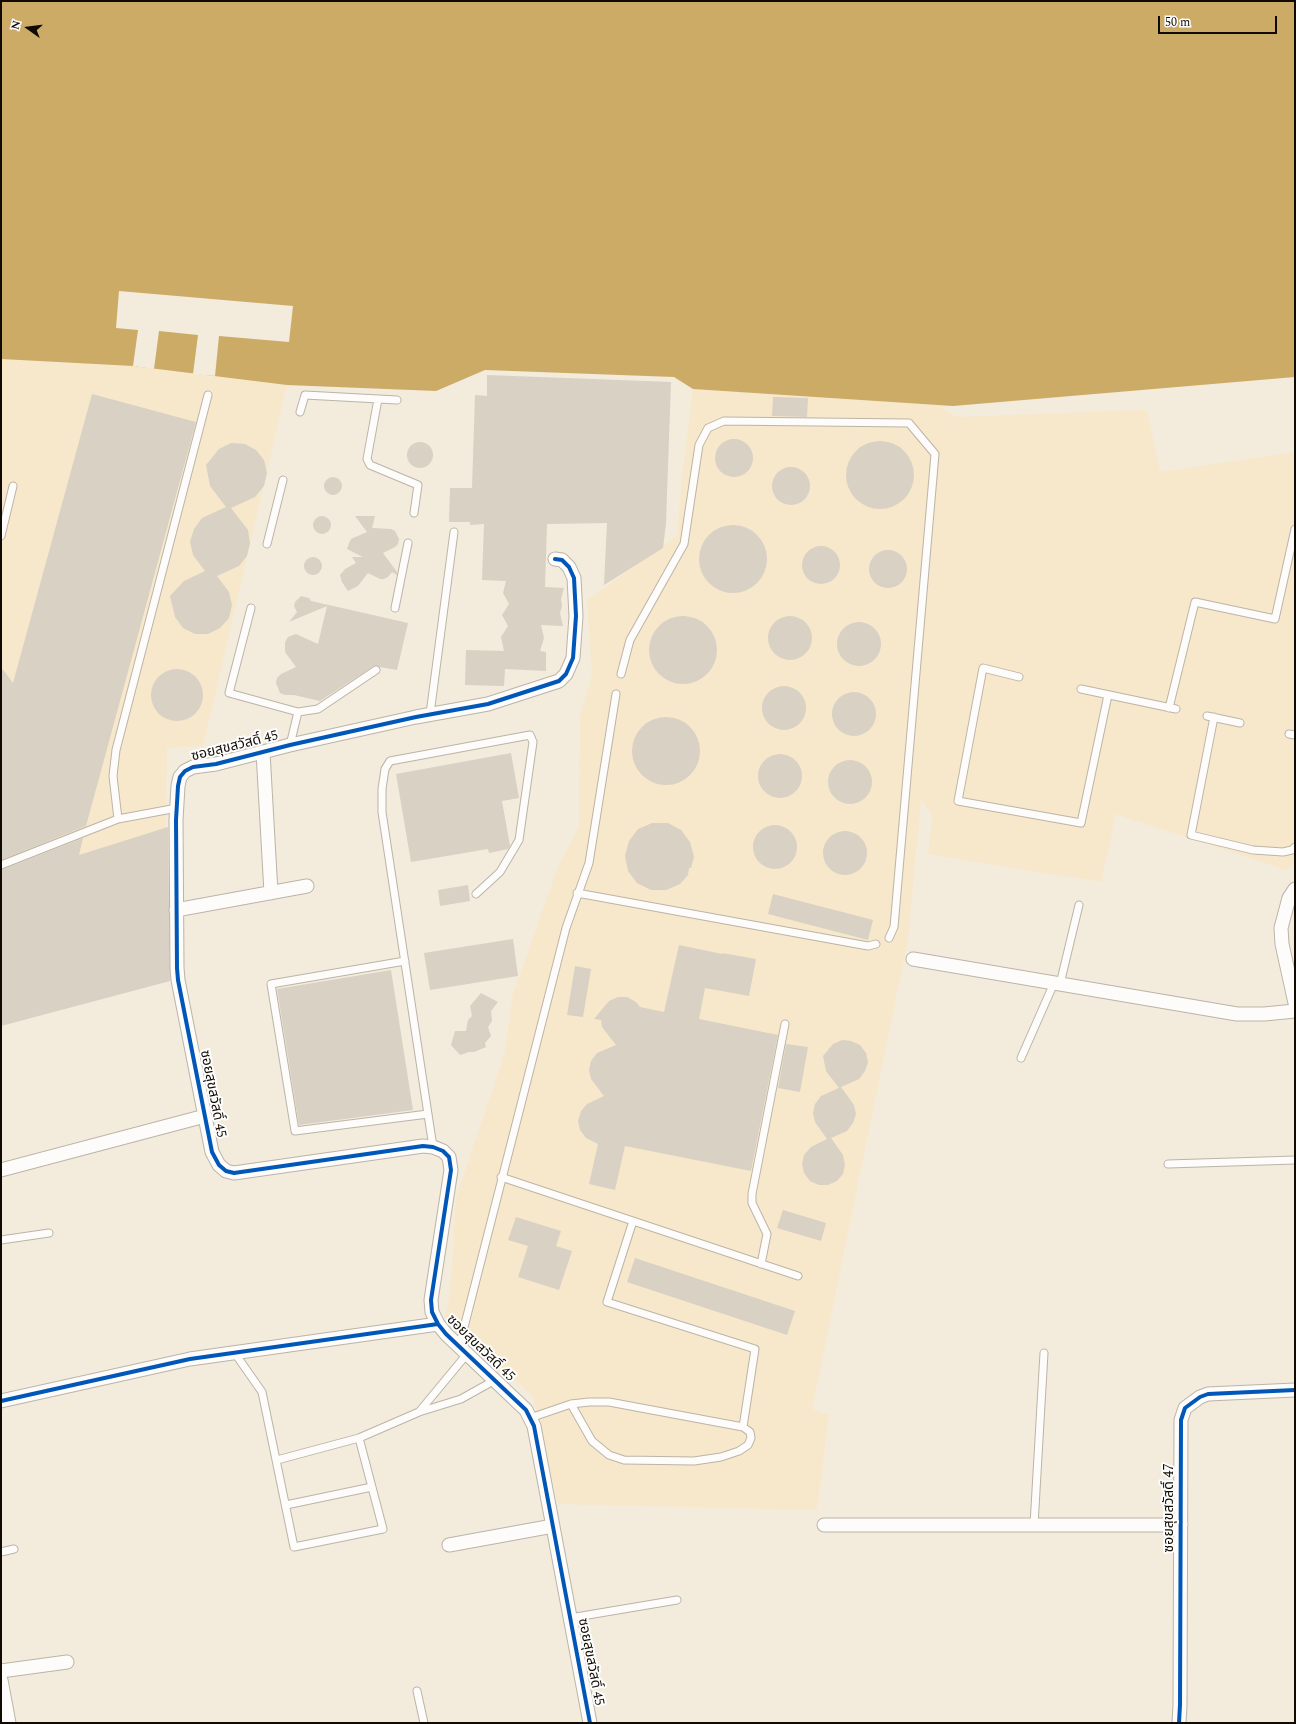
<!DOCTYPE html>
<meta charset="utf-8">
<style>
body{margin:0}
#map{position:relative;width:1296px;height:1724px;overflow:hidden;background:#f3ebdc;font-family:Spectral,serif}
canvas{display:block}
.frame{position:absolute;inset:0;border:2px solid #100a02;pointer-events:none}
.north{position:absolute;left:8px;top:8px;width:40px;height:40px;-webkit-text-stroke:3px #fdfdfd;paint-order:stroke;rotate:284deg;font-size:11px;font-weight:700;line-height:16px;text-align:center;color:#100a02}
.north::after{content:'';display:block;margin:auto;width:14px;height:18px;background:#100a02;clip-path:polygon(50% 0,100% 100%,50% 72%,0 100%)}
.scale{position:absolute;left:1158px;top:16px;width:119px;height:18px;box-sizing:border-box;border:2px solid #100a02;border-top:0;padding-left:5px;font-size:12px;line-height:14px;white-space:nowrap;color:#100a02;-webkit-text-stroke:3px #fdfdfd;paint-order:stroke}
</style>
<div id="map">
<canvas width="1296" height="1724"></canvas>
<div class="frame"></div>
<div class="north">N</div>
<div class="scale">50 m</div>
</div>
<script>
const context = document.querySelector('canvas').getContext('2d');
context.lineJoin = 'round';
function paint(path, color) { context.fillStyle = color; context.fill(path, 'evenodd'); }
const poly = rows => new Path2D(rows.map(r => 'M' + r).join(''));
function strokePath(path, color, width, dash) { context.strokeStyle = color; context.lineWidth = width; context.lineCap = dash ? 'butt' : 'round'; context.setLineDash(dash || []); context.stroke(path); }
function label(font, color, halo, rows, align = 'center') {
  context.font = font + ' Spectral,"Noto Sans Thai",serif'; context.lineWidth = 4; context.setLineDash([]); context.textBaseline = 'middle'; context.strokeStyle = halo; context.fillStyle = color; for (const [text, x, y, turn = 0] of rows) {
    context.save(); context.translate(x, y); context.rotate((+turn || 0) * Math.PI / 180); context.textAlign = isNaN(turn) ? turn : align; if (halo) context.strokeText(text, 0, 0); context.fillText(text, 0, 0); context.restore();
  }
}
paint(poly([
 [1,359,133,366,287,385,203,746,167,748,163,968,1,1013],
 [693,389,940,405,956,417,1147,410,1160,472,1295,452,1295,863,1286,870,1116,814,1101,882,928,854,933,816,921,800,908,939,812,1409,829,1415,817,1510,558,1504,533,1396,445,1318,450,1294,456,1198,505,1052,512,997,558,867,579,826,580,717,592,675,587,600,677,536,682,477]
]), '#f7e8cb');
paint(poly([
 [1,1,1295,1,1295,377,953,406,693,389,674,377,485,370,436,391,287,385,133,366,1,359]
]), '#ccab67');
paint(poly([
 [119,291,293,306,289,342,219,336,215,376,193,374,198,335,159,331,154,369,133,366,138,330,116,328]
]), '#f3ebdc');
paint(poly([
 [487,375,671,382,666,523,663,548,604,585,607,523,547,524,545,587,564,588,561,599,562,606,560,613,563,626,541,625,544,638,540,651,546,652,546,671,505,669,504,686,465,685,466,650,504,651,501,637,508,626,502,615,509,604,503,593,506,581,482,580,484,524,470,525,470,522,449,522,450,488,472,488,475,395,487,396],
 [92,394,196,422,86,826,1,860,1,667,13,683],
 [773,397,808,398,807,417,772,416],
 '715 458a19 19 0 1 1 38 0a19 19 0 1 1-38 0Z',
 '846 475a34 34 0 1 1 68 0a34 34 0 1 1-68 0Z',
 '407 455a13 13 0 1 1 26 0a13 13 0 1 1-26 0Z',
 [231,443,245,444,256,450,264,460,267,473,264,486,255,497,231,508,248,530,250,543,247,556,239,566,217,576,229,592,232,605,229,618,220,628,208,634,195,634,183,628,175,617,170,596,184,581,205,571,193,555,190,542,194,529,202,518,226,507,210,486,206,465,219,449],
 '772 486a19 19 0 1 1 38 0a19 19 0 1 1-38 0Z',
 '324 486a9 9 0 1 1 18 0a9 9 0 1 1-18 0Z',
 '313 525a9 9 0 1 1 18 0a9 9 0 1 1-18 0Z',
 [355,516,375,516,372,528,391,529,395,531,399,539,398,544,395,547,383,553,397,572,397,575,392,572,388,577,384,579,380,579,368,573,358,586,348,591,342,582,340,575,345,569,356,563,352,557,363,557,347,549,349,543,351,539,367,532],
 '699 559a34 34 0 1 1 68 0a34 34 0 1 1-68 0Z',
 '802 565a19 19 0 1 1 38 0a19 19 0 1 1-38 0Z',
 '869 569a19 19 0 1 1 38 0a19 19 0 1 1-38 0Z',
 '304 566a9 9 0 1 1 18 0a9 9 0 1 1-18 0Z',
 [301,596,309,598,311,601,408,623,397,670,374,666,320,701,294,695,285,695,280,693,276,683,277,678,281,674,296,667,285,652,285,642,288,637,296,634,318,644,327,606,289,622,297,612,294,606,295,602],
 '768 638a22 22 0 1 1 44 0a22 22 0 1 1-44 0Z',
 '649 650a34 34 0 1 1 68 0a34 34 0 1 1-68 0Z',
 '837 644a22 22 0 1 1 44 0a22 22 0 1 1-44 0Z',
 '151 695a26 26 0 1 1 52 0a26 26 0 1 1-52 0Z',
 '762 708a22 22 0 1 1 44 0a22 22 0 1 1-44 0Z',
 '832 714a22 22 0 1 1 44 0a22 22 0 1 1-44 0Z',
 '632 751a34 34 0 1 1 68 0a34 34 0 1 1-68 0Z',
 [511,753,519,798,502,801,510,846,508,849,489,853,488,849,411,862,396,774],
 '758 776a22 22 0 1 1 44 0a22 22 0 1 1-44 0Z',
 '828 782a22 22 0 1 1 44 0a22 22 0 1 1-44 0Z',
 [652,823,668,823,681,830,690,842,694,857,691,868,689,868,688,875,680,884,666,890,651,890,637,883,628,871,625,856,629,841,638,829],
 '753 847a22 22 0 1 1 44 0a22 22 0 1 1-44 0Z',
 [168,827,170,981,1,1026,1,870,83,838,79,855],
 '823 853a22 22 0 1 1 44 0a22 22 0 1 1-44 0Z',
 [468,885,470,901,440,906,438,890],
 [773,894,873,920,868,940,768,914],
 [513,939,518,976,430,990,424,953],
 [679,945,722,954,722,953,756,959,749,996,705,988,699,1019,778,1035,751,1171,625,1146,615,1190,589,1184,598,1144,586,1138,580,1130,578,1121,581,1111,587,1104,604,1096,591,1079,589,1070,591,1061,597,1053,616,1045,602,1027,601,1020,594,1019,609,1001,618,997,627,997,636,1002,640,1007,664,1012],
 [575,966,591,969,583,1017,567,1015],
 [391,970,413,1110,299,1125,277,989],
 [481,993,498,1002,491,1011,492,1021,488,1027,491,1036,485,1043,486,1047,474,1052,469,1052,460,1055,451,1045,455,1031,466,1031,468,1020,472,1016,470,1006],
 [842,1040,851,1041,860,1045,866,1053,868,1062,865,1071,859,1079,839,1088,826,1071,823,1056,833,1044],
 [786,1044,808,1047,800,1092,778,1088],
 [841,1087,854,1105,856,1114,853,1123,847,1131,831,1138,843,1155,845,1165,843,1174,837,1181,828,1185,819,1185,810,1181,804,1173,802,1164,804,1155,811,1147,827,1139,815,1122,813,1113,815,1104,821,1096],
 [783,1210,826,1223,821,1241,777,1228],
 [516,1217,561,1231,556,1246,572,1251,559,1290,518,1277,528,1246,508,1240],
 [635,1258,795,1311,787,1335,627,1282]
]), '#d8d1c4');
const service = poly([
 [378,399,367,459,370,465,418,485,414,513],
 [300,412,305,395,397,400],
 [1,536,13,486],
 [267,544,283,480],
 [251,608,229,693,298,712,290,745],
 [395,608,408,543],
 [621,674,630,640,684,544,699,445,708,428,724,421,909,423,935,454,894,927,889,938],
 [1019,677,983,668,958,801,1081,823,1108,695],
 [1081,689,1176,709],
 [1169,708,1195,602,1275,619,1295,529],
 [298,712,318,709,376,670],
 [430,714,454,532],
 [1207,716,1240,723],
 [1214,717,1191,835,1253,850,1283,852,1292,850,1295,847],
 [1289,734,1295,735],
 [118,819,113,776,116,750,208,395],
 [1,865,118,819,177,808],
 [577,893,868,946,876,944],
 [405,961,271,984,295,1131,428,1114],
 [1060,984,1079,905],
 [1021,1058,1054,983],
 [433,1147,382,812,382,789,385,769,390,761,530,735,533,742,519,840,500,872,476,894],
 [1168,1164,1295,1160],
 [501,1177,798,1276],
 [633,1221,607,1302,755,1349,743,1427],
 [1,1240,49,1233],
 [761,1264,767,1234,752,1203,752,1194,785,1024],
 [459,1347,566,928,589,863,616,694],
 [234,1352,262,1392,294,1547,383,1529,359,1438],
 [419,1412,467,1354],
 [530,1418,571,1404,589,1402,609,1402,743,1427,750,1432,751,1438,748,1445,739,1451,721,1457,694,1461,624,1460,609,1455,592,1441,571,1404],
 [277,1460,359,1438,419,1412,461,1399,495,1380],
 [286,1505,372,1487],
 [1034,1525,1044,1353],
 [1,1552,14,1549],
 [570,1618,677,1600],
 [417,1691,424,1723]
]);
const minor = poly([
 [555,559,562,560,569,567,574,578,576,616,573,658,566,674,559,681,488,704,416,717,290,745,216,764,193,767,185,771,180,777,178,786,176,820,177,968,178,980,212,1152,219,1165,226,1171,234,1173,423,1146,433,1147,443,1151,449,1157,451,1170,431,1300,432,1312,438,1324,446,1334,526,1410,534,1426,590,1723],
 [263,752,271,893],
 [1295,889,1289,898,1281,928,1282,944,1295,1003],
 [176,910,307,886],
 [913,959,1237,1014,1264,1014,1295,1011],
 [1,1170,205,1116],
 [1,1401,190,1359,438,1324],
 [824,1525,1181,1525],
 [449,1545,553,1526],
 [1,1671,67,1662],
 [1,1680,9,1723],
 [1179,1723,1180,1705,1181,1420,1185,1408,1200,1397,1208,1394,1295,1390]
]);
strokePath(service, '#bbb4a7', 9);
strokePath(minor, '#bbb4a7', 15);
strokePath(service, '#fdfcfa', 7);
strokePath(minor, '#fdfcfa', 13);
strokePath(poly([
 [555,559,562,560,569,567,574,578,576,616,573,658,566,674,559,681,488,704,416,717,290,745,216,764,193,767,185,771,180,777,178,786,176,820,177,968,178,980,212,1152,219,1165,226,1171,234,1173,423,1146,433,1147,443,1151,449,1157,451,1170,431,1300,432,1312,438,1324,446,1334,526,1410,534,1426,590,1723],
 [1,1401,190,1359,438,1324],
 [1179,1723,1180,1705,1181,1420,1185,1408,1200,1397,1208,1394,1295,1390]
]), '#0057b8', 4);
label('14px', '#100a02', '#fdfdfd', [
 ["ซอยสุขสวัสดิ์ 45",235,747,-14],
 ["ซอยสุขสวัสดิ์ 45",212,1094,79],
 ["ซอยสุขสวัสดิ์ 45",480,1349,44],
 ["ซอยสุขสวัสดิ์ 47",1170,1508,-90],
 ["ซอยสุขสวัสดิ์ 45",590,1662,79]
]);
</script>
